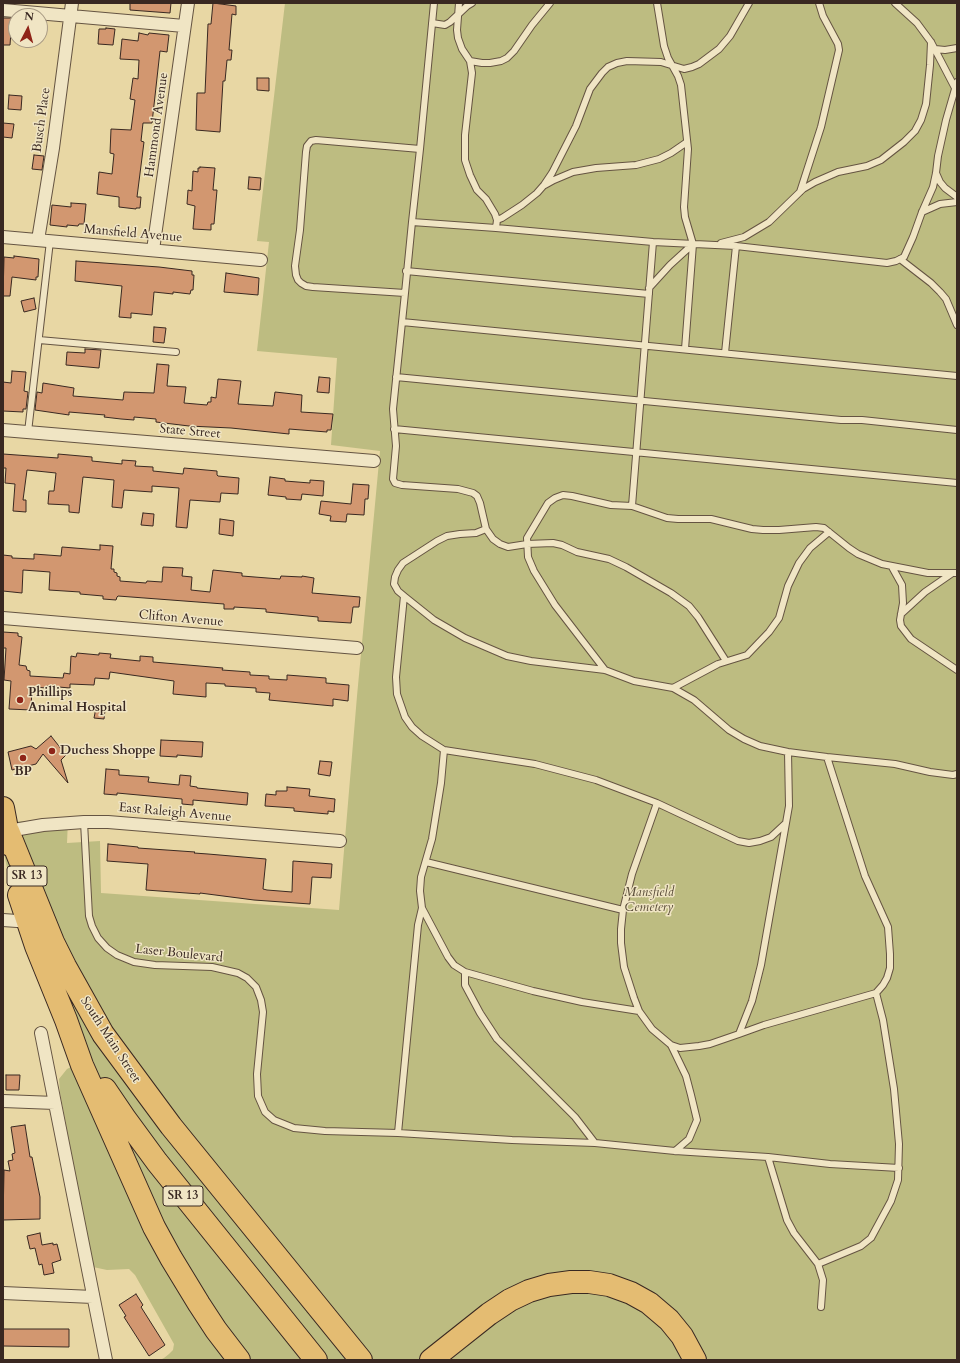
<!DOCTYPE html>
<style>
body{margin:0}
#map{position:relative;width:960px;height:1363px;overflow:hidden;background:#e8d7a4;font-family:Cardo,serif}
canvas{display:block}
.frame{position:absolute;inset:0;border:4px solid #392821;pointer-events:none}
.north{position:absolute;left:8px;top:8px;width:40px;height:40px;box-sizing:border-box;background:#f0e5c4;border:1px solid #a79983;border-radius:50%;rotate:6deg;font-size:11px;font-weight:700;line-height:16px;text-align:center;color:#392821}
.north::after{content:'';display:block;margin:auto;width:14px;height:18px;background:#8f2418;clip-path:polygon(50% 0,100% 100%,50% 72%,0 100%)}
</style>
<div id="map">
<canvas width="960" height="1363"></canvas>
<div class="frame"></div>
<div class="north">N</div>
</div>
<script>
const context = document.querySelector('canvas').getContext('2d');
context.lineJoin = 'round';
function paint(path, color) { context.fillStyle = color; context.fill(path, 'evenodd'); }
const poly = rows => new Path2D(rows.map(r => 'M' + r).join(''));
function strokePath(path, color, width, dash) { context.strokeStyle = color; context.lineWidth = width; context.lineCap = dash ? 'butt' : 'round'; context.setLineDash(dash || []); context.stroke(path); }
function label(font, color, halo, rows, align = 'center') {
  context.font = font + ' Cardo,serif'; context.lineWidth = 3; context.setLineDash([]); context.textBaseline = 'middle'; context.strokeStyle = halo; context.fillStyle = color; for (const [text, x, y, turn = 0] of rows) {
    context.save(); context.translate(x, y); context.rotate((+turn || 0) * Math.PI / 180); context.textAlign = isNaN(turn) ? turn : align; if (halo) context.strokeText(text, 0, 0); context.fillText(text, 0, 0); context.restore();
  }
}
paint(poly([
 [285,3,957,3,957,1360,160,1360,164,1358,169,1354,173,1350,174,1344,135,1275,129,1269,107,1270,93,1267,60,1093,59,1079,67,1069,75,1065,27,943,10,883,3,848,3,822,68,820,67,843,100,841,101,893,339,910,357,696,380,451,331,445,337,358,257,351,269,242,257,241]
]), '#bdbc81');
const building = poly([
 [130,3,171,3,170,13,130,10,130,3],
 [213,3,236,6,236,15,232,14,229,50,232,50,231,60,227,60,225,81,223,81,220,132,196,130,197,93,205,93,208,24,211,24,213,3],
 [3,18,12,18,10,45,3,45,3,18],
 [106,28,115,29,113,45,98,44,99,29,106,29,106,28],
 [139,33,148,35,149,33,169,35,167,52,160,51,152,123,143,123,141,141,144,142,137,197,141,197,140,208,136,208,136,209,119,207,119,197,97,194,99,172,112,174,114,154,110,153,111,129,131,130,135,100,130,99,133,78,138,79,139,60,120,59,122,39,138,41,139,33],
 [257,78,269,78,269,91,257,90,257,78],
 [9,95,22,96,21,110,8,109,9,95],
 [3,123,14,124,12,138,3,137,3,123],
 [34,155,44,156,42,170,32,169,34,155],
 [200,167,215,168,213,190,217,190,214,224,211,224,211,230,193,229,195,206,187,204,188,190,192,191,193,171,198,172,198,168,200,168,200,167],
 [249,177,261,178,260,190,248,189,249,177],
 [71,203,86,204,84,224,79,224,78,226,67,225,67,227,50,225,52,205,71,207,71,203],
 [14,256,39,259,38,277,36,277,36,280,12,277,10,296,3,296,4,257,14,258,14,256],
 [76,261,159,267,192,271,192,275,194,275,193,290,191,290,190,294,173,292,173,294,154,292,152,315,131,313,131,318,119,317,122,286,75,281,76,261],
 [226,273,259,278,258,295,224,292,226,273],
 [34,298,36,309,24,312,21,301,34,298],
 [154,327,166,328,164,343,153,342,154,327],
 [85,349,101,350,99,368,66,365,67,352,85,353,85,349],
 [157,364,169,365,167,386,186,387,184,403,207,405,208,402,211,402,211,397,216,398,218,379,241,381,238,404,273,406,275,392,302,395,301,412,333,414,331,430,327,430,327,432,289,429,289,434,231,428,189,426,156,422,156,419,134,417,134,420,121,419,104,417,105,415,69,412,69,415,35,410,37,392,42,393,43,383,74,388,73,396,123,400,124,392,154,393,157,364],
 [12,371,26,372,24,391,28,392,26,409,23,409,23,412,3,411,3,382,11,383,12,371],
 [319,377,330,378,329,393,317,392,319,377],
 [3,454,58,458,58,454,92,457,92,461,122,464,122,460,136,461,135,466,153,467,153,471,183,474,184,468,217,471,217,475,218,476,239,478,238,494,221,493,220,502,190,500,187,528,176,527,179,488,152,486,152,492,124,490,122,508,112,507,114,480,83,477,79,513,69,512,69,505,48,504,49,491,54,491,56,473,27,470,23,500,26,500,26,512,13,511,15,484,5,483,6,468,3,468,3,454],
 [270,477,285,479,285,481,310,483,310,480,324,481,323,496,302,494,301,500,286,499,286,497,268,495,270,477],
 [353,484,369,485,368,499,365,499,364,515,347,514,346,522,330,521,331,516,319,514,321,501,351,504,353,484],
 [143,513,154,514,153,526,141,525,143,513],
 [220,519,234,521,233,536,219,534,220,519],
 [100,545,113,546,111,569,114,569,114,572,117,573,117,576,120,577,120,581,146,583,147,581,162,582,163,567,183,568,182,576,192,577,191,590,210,592,213,570,242,573,242,576,280,579,281,576,302,577,302,576,314,578,312,593,360,597,359,607,353,607,351,623,318,621,318,617,266,612,266,609,234,607,234,609,224,609,224,604,118,596,117,597,116,600,103,599,103,596,80,594,80,592,49,590,50,572,23,570,22,593,3,591,3,555,12,556,12,558,34,559,34,554,61,556,62,547,100,550,100,545],
 [3,632,18,633,18,636,22,637,19,665,26,666,27,670,30,671,30,676,63,678,64,673,70,674,71,656,76,657,77,653,99,655,99,653,111,654,110,658,140,661,140,656,153,657,153,662,223,668,222,670,250,672,250,675,269,676,269,679,287,680,287,675,326,678,326,683,349,685,348,701,333,699,333,706,269,700,270,693,256,692,256,688,225,686,225,684,206,683,206,697,173,694,174,681,110,672,109,679,95,678,94,685,70,684,70,688,47,686,47,688,32,687,31,710,9,709,11,681,4,680,6,648,3,648,3,632],
 [96,708,105,710,104,719,94,718,96,708],
 [51,736,66,755,61,760,68,783,43,754,36,764,12,770,8,752,31,746,36,749,51,736],
 [161,740,203,742,202,757,177,755,177,757,160,756,161,740],
 [320,761,332,762,330,776,318,774,320,761],
 [106,769,119,770,119,775,149,777,148,782,179,785,180,775,191,776,190,786,197,787,197,788,248,793,247,805,193,800,193,805,182,804,182,799,117,793,117,795,104,794,106,769],
 [287,787,310,789,309,796,335,799,334,812,328,811,328,814,294,811,294,808,265,806,266,794,276,795,276,791,287,791,287,787],
 [108,844,138,847,138,848,195,852,194,853,208,854,266,859,263,889,267,890,292,892,293,861,332,864,331,878,312,877,310,904,254,900,200,893,200,894,146,890,148,864,107,861,108,844],
 [6,1075,20,1075,19,1090,6,1090,6,1075],
 [25,1125,30,1157,32,1157,40,1197,40,1219,3,1220,4,1170,10,1171,8,1161,13,1160,12,1154,15,1153,11,1127,25,1125],
 [40,1233,42,1245,53,1243,53,1245,57,1244,61,1260,52,1263,54,1273,44,1275,42,1264,39,1265,35,1248,30,1249,27,1236,40,1233],
 [136,1294,143,1305,141,1307,165,1345,149,1356,124,1317,126,1316,119,1305,136,1294],
 [3,1329,69,1329,69,1347,3,1346,3,1329]
]);
paint(building, '#d29770');
strokePath(building, '#392821', 1);
const lane = poly([
 [459,3,457,30,458,38,462,49,470,61,472,73,465,135,465,160,470,175,477,190,486,199,495,214,497,220,496,228,653,242,736,246,887,263,896,261,904,257,913,237,922,212,933,187,936,173,938,156,946,120,957,82],
 [657,3,664,46,668,58,678,76,681,85,688,149,684,207,685,217,693,244,685,349],
 [895,3,917,23,931,42,955,88],
 [432,23,445,25,450,22,467,6,472,3],
 [935,49,945,50,957,48],
 [470,61,482,63,490,63,501,61,507,58,514,51,532,25,550,3],
 [420,149,434,3],
 [936,173,940,182,945,188,957,197],
 [545,185,554,180,573,172,596,168,636,165,659,159,671,153,687,142],
 [800,192,821,127,839,50,838,44,823,16,819,3],
 [922,212,940,204,957,202],
 [497,220,502,218,522,205,537,193,544,185,552,173,576,126,590,89,602,73,608,67,617,63,627,61,661,62,684,69,692,67,699,64,719,49,730,36,749,3],
 [653,242,632,506,667,518,678,519,711,519,752,529,763,530,779,530,816,527,824,528,849,548,858,554,882,564,928,573,957,573],
 [721,243,744,237,769,222,803,189,815,182,838,172,867,166,881,160,904,142,915,131,921,120,926,104,930,65,931,42],
 [900,259,931,283,940,292,946,299,957,325],
 [406,271,649,294],
 [649,288,670,265,693,244],
 [405,293,412,222],
 [402,322,405,293,313,287,306,286,301,283,298,280,296,275,295,266,300,230,306,152,307,146,311,141,316,140,420,149,412,222,496,228],
 [39,340,176,352],
 [725,353,736,246],
 [396,377,841,420,862,420,957,430],
 [394,429,957,483],
 [28,432,50,241],
 [486,529,480,503,477,496,473,493,458,489,402,485,395,483,393,479,396,446,393,409,402,322,957,376],
 [892,567,902,585,903,603,900,620,901,626,911,639,957,670],
 [404,596,434,620,465,638,507,656,531,661,605,670,634,681,673,688,718,664,747,655,769,632,779,618,788,586,799,563,810,548,829,532],
 [901,614,925,592,951,574],
 [726,661,698,617,689,606,671,593,626,567,609,559,577,552,562,545,553,543,527,544,508,547,500,544,493,539,486,529,476,533,460,534,447,536,437,541,403,563,398,570,395,577,394,584,398,591,404,596,396,677,397,694,405,717,412,727,422,736,444,750,441,783,432,839,421,877,420,891,422,908,448,957,454,965,465,972,465,985,480,1013,497,1039,575,1117,595,1143,675,1151,768,1157,787,1220,794,1233,818,1264],
 [605,670,555,605,534,571,528,557,527,538,548,503,555,498,563,495,572,496,611,505,632,506],
 [673,688,694,700,729,730,744,739,760,746,788,752,827,757,895,764,930,772,953,775,957,774],
 [444,750,535,764,596,780,657,803,738,841,749,843,760,841,771,837,785,824],
 [84,822,89,916,92,926,98,938,107,948,117,955,134,962,155,965,212,967,238,973,247,978,256,987,261,1000,263,1012,257,1074,258,1096,265,1112,274,1120,294,1128,325,1131,398,1133,512,1140,595,1143],
 [426,862,623,910],
 [465,972,533,991,582,1002,639,1011,652,1029,671,1045,686,1076,691,1095,697,1120,689,1139,675,1151],
 [639,1011,634,998,624,967,621,943,621,929,623,910,632,874,657,803],
 [739,1034,764,1025,876,993,883,985,887,978,890,968,890,954,888,927,865,876,827,757],
 [671,1045,680,1048,699,1046,710,1044,739,1034,752,1001,761,965,789,806,788,752],
 [398,1133,418,925,422,908],
 [768,1157,830,1164,899,1168],
 [821,1307,823,1280,818,1264,861,1246,871,1238,891,1201,898,1180,899,1144,894,1089,883,1020,876,993]
]);
const street = poly([
 [3,10,184,26],
 [3,237,261,260],
 [38,240,53,148,72,3],
 [153,250,188,3],
 [3,430,374,461],
 [3,618,357,648],
 [8,831,43,825,84,822,108,822,340,841],
 [3,920,31,922],
 [41,1033,106,1360],
 [3,1101,55,1103],
 [3,1293,93,1297]
]);
const highway = poly([
 [3,808,10,845],
 [8,831,53,942,65,966,103,1034,171,1126,361,1360],
 [19,895,36,946,66,1020,82,1065,154,1227,171,1258,199,1304,216,1330,239,1360],
 [105,1089,124,1117,157,1162,316,1360],
 [431,1360,489,1314,510,1300,529,1291,549,1285,571,1282,589,1282,609,1285,631,1293,649,1303,669,1320,682,1336,695,1360]
]);
strokePath(lane, '#655442', 8);
strokePath(street, '#655442', 14);
strokePath(highway, '#392821', 24);
strokePath(lane, '#f0e5c4', 6);
strokePath(street, '#f0e5c4', 12);
strokePath(highway, '#e4bc72', 22);
for (const [x, y, r, color] of [
 [20,700,4,"#8f2418"],
 [52,751,4,"#8f2418"],
 [23,758,4,"#8f2418"]
]) { const dot = new Path2D(); dot.arc(x, y, r, 0, 2 * Math.PI); context.fillStyle = color; context.fill(dot); strokePath(dot, '#f0e5c4', 1.5); }
for (const [x, y, w] of [
 [27,876,40],
 [183,1196,40]
]) { const box = new Path2D(); box.roundRect(x - w / 2, y - 10, w, 20, 3); context.fillStyle = '#f0e5c4'; context.fill(box); strokePath(box, '#392821', 1); }
label('bold 12px', '#392821', null, [
 ["SR 13",27,876],
 ["SR 13",183,1196]
]);
label('13px', '#392821', '#f0e5c4', [
 ["Busch Place",42,120,-82],
 ["Hammond Avenue",157,125,-82],
 ["Mansfield Avenue",133,234,5],
 ["State Street",190,432,5],
 ["Clifton Avenue",181,619,5],
 ["East Raleigh Avenue",175,813,5],
 ["Laser Boulevard",179,954,6],
 ["South Main Street",110,1040,57]
]);
label('bold 13px', '#392821', '#f0e5c4', [
 ["Phillips",28,693],
 ["Animal Hospital",28,708],
 ["Duchess Shoppe",60,751],
 ["BP",23,772,"center"]
], 'left');
label('italic 13px', '#5a4d39', '#f0e5c4', [
 ["Mansfield",649,893],
 ["Cemetery",649,908]
]);
</script>
